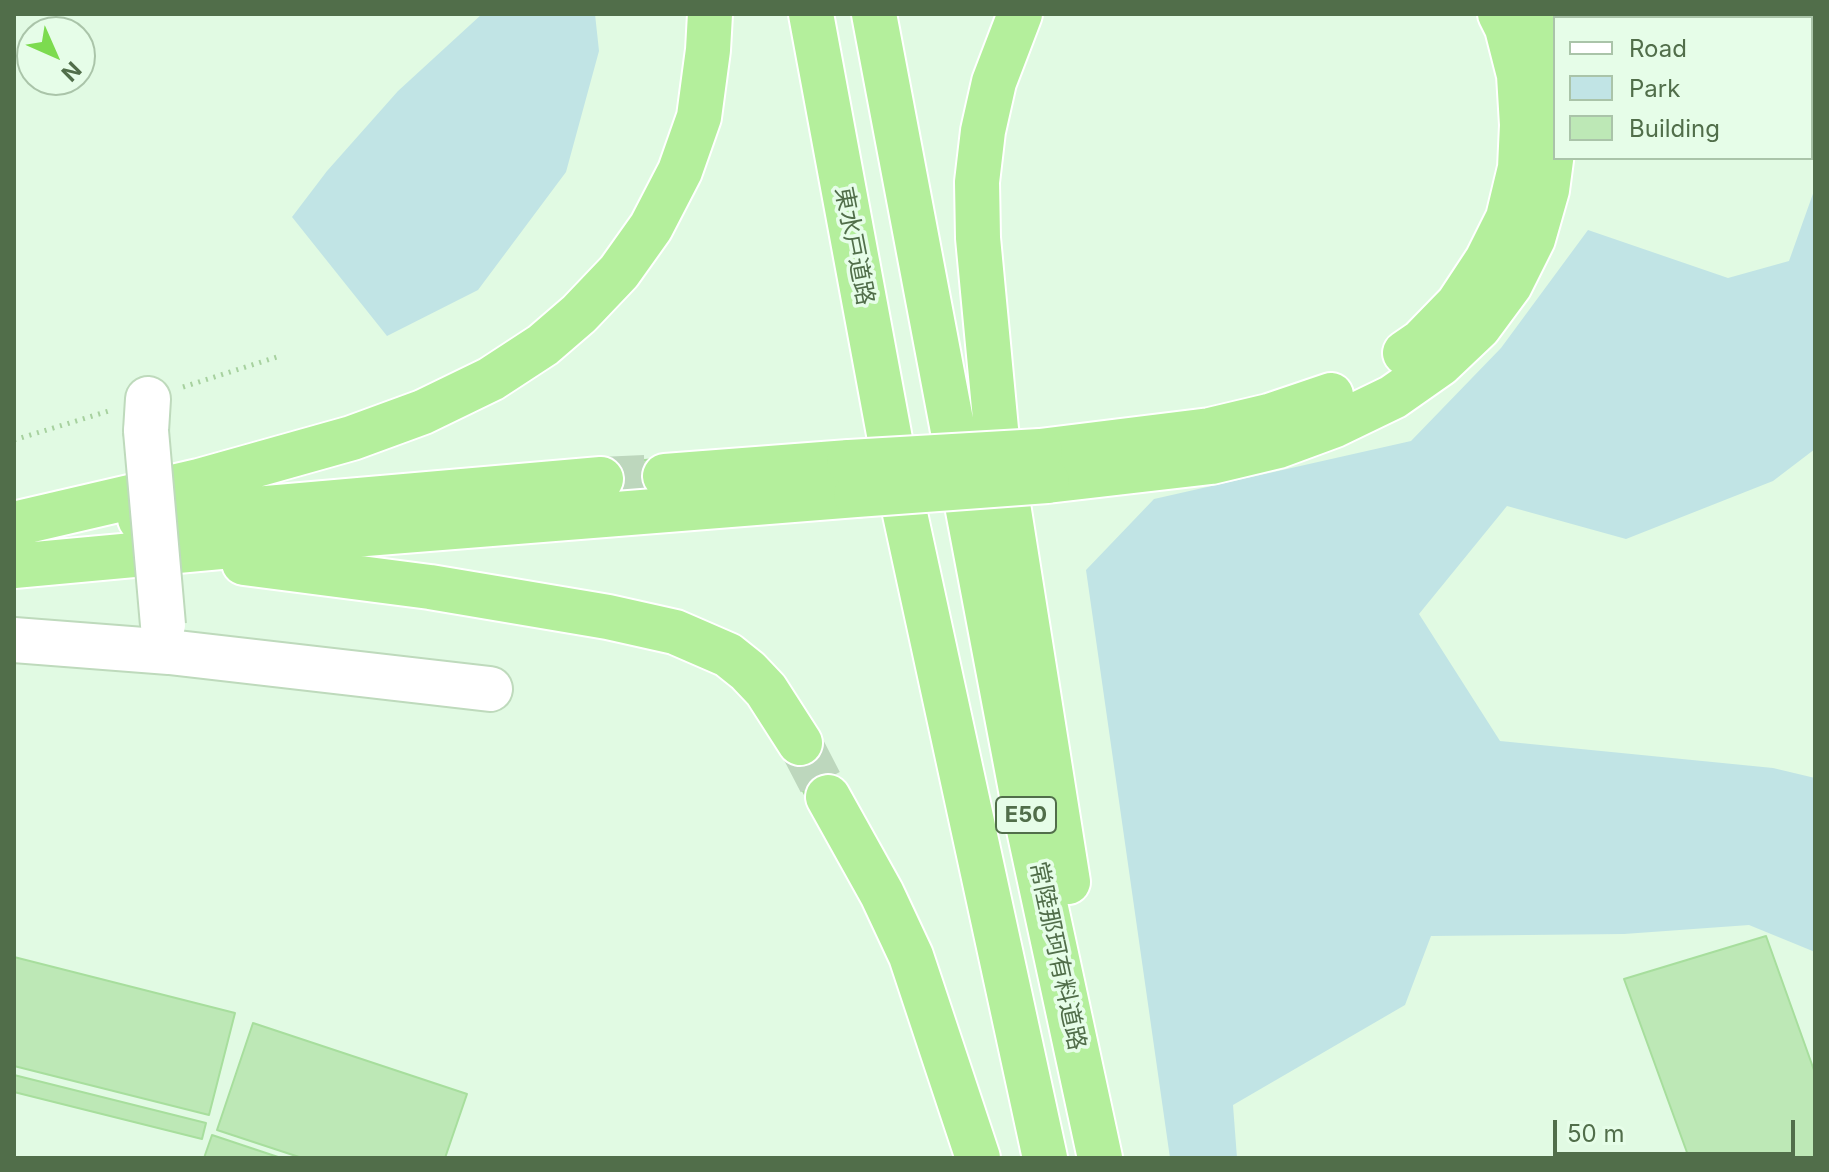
<!DOCTYPE html>
<meta charset="utf-8">
<style>
body{margin:0}
#map{position:relative;width:1829px;height:1172px;overflow:hidden;background:#e1fae3;font-family:Inter,sans-serif}
canvas{display:block}
.frame{position:absolute;inset:0;border:16px solid #516e4a;pointer-events:none}
.legend{position:absolute;left:1553px;top:16px;width:260px;height:144px;box-sizing:border-box;background:#e6fde8;border:2px solid #aac4a9;margin:0;padding:10px 14px;list-style:none;font-size:24px;color:#516e4a}
.legend li{display:flex;align-items:center;gap:16px;height:40px}
.legend b{width:40px;border:2px solid #aac4a9}
.north{position:absolute;left:16px;top:16px;width:80px;height:80px;box-sizing:border-box;background:#e6fde8;border:2px solid #aac4a9;border-radius:50%;rotate:135deg;font-size:22px;font-weight:700;line-height:32px;text-align:center;color:#516e4a}
.north::after{content:'';display:block;margin:auto;width:28px;height:36px;background:#7cdb4f;clip-path:polygon(50% 0,100% 100%,50% 72%,0 100%)}
.scale{position:absolute;left:1553px;top:1120px;width:242px;height:36px;box-sizing:border-box;border:4px solid #516e4a;border-top:0;padding-left:10px;font-size:24px;line-height:28px;white-space:nowrap;color:#516e4a;-webkit-text-stroke:6px #e6fde8;paint-order:stroke}
</style>
<div id="map">
<canvas width="1829" height="1172"></canvas>
<div class="frame"></div>
<ul class="legend">
<li><b style="height:10px;background:#fff"></b>Road</li>
<li><b style="height:22px;background:#c1e4e5"></b>Park</li>
<li><b style="height:22px;background:#bde8b6"></b>Building</li>
</ul>
<div class="north">N</div>
<div class="scale">50 m</div>
</div>
<script>
const context = document.querySelector('canvas').getContext('2d');
context.lineJoin = 'round';
function paint(path, color) { context.fillStyle = color; context.fill(path, 'evenodd'); }
const poly = rows => new Path2D(rows.map(r => 'M' + r).join(''));
function strokePath(path, color, width, dash) { context.strokeStyle = color; context.lineWidth = width; context.lineCap = dash ? 'butt' : 'round'; context.setLineDash(dash || []); context.stroke(path); }
function label(font, color, halo, rows, align = 'center') {
  context.font = font + ' Inter,"Noto Sans JP",sans-serif'; context.lineWidth = 7; context.setLineDash([]); context.textBaseline = 'middle'; context.strokeStyle = halo; context.fillStyle = color; for (const [text, x, y, turn = 0] of rows) {
    context.save(); context.translate(x, y); context.rotate((+turn || 0) * Math.PI / 180); context.textAlign = isNaN(turn) ? turn : align; if (halo) context.strokeText(text, 0, 0); context.fillText(text, 0, 0); context.restore();
  }
}
paint(poly([
 [482,14,595,14,599,51,566,172,478,290,387,336,292,217,327,171,398,91],
 [1786,14,1815,14,1815,159,1811,131,1811,18,1789,18],
 [1815,188,1815,449,1773,481,1626,539,1507,506,1419,614,1500,741,1773,768,1815,778,1815,952,1749,925,1624,934,1431,936,1405,1005,1233,1105,1237,1158,1170,1158,1086,570,1154,499,1411,441,1501,348,1588,230,1728,278,1789,261]
]), '#c1e4e5');
const building = poly([
 [663,458,666,490,603,496,600,465,663,458],
 [812,736,841,790,811,806,782,752,812,736],
 [1766,936,1815,1073,1815,1158,1689,1158,1624,979,1766,936],
 [14,957,235,1013,209,1115,14,1066,14,957],
 [253,1023,467,1094,445,1158,302,1158,217,1130,253,1023],
 [14,1075,206,1123,202,1139,14,1092,14,1075],
 [212,1135,281,1158,204,1158,212,1135]
]);
paint(building, '#bde8b6');
strokePath(building, '#a7de9d', 2);
strokePath(poly([
 [601,479,665,476],
 [800,743,828,797]
]), '#bdd7bd', 44, [44, 22]);
const minor = poly([
 [146,431,148,399],
 [14,640,169,652,490,689]
]);
const highway = poly([
 [811,14,897,477,1045,1158],
 [874,14,1025,811,1100,1158],
 [1020,14,994,82,983,131,977,182,978,238,996,429,1068,882],
 [1405,353,1421,342,1458,304,1487,260,1508,218,1520,168,1522,125,1519,75,1507,28,1500,14],
 [1040,451,1210,430,1269,416,1331,395],
 [665,476,849,462],
 [1047,481,1211,462,1278,446,1335,425,1393,397,1440,364,1479,327,1510,285,1533,239,1547,190,1554,137,1550,83,1540,38,1532,14],
 [140,519,601,479],
 [14,524,199,481,352,438,423,412,491,379,543,345,579,314,619,272,651,227,680,171,699,117,708,50,710,14],
 [244,563,430,587,608,617,675,632,728,655,748,671,766,690,800,743],
 [14,566,340,536,856,495],
 [828,797,882,894,911,956,978,1158]
]);
strokePath(minor, '#bedabc', 48);
strokePath(highway, '#fff', 48);
strokePath(poly([
 [183,387,280,356],
 [14,440,112,410]
]), '#a7d19f', 5, [2, 6]);
strokePath(minor, '#fff', 44);
strokePath(highway, '#b4ef9c', 44);
const minorBridge = poly([
 [146,431,163,625]
]);
const highwayBridge = poly([
 [849,462,1040,451],
 [856,495,1047,481]
]);
strokePath(minorBridge, '#bedabc', 48, []);
strokePath(highwayBridge, '#fff', 48, []);
strokePath(minorBridge, '#fff', 44);
strokePath(highwayBridge, '#b4ef9c', 44);
for (const [x, y, w] of [
 [1026,815,60]
]) { const box = new Path2D(); box.roundRect(x - w / 2, y - 18, w, 36, 6); context.fillStyle = '#e6fde8'; context.fill(box); strokePath(box, '#516e4a', 2); }
label('bold 22px', '#516e4a', null, [
 ["E50",1026,815]
]);
label('24px', '#516e4a', '#e6fde8', [
 ["東水戸道路",854,246,79],
 ["常陸那珂有料道路",1057,956,78]
]);
</script>
